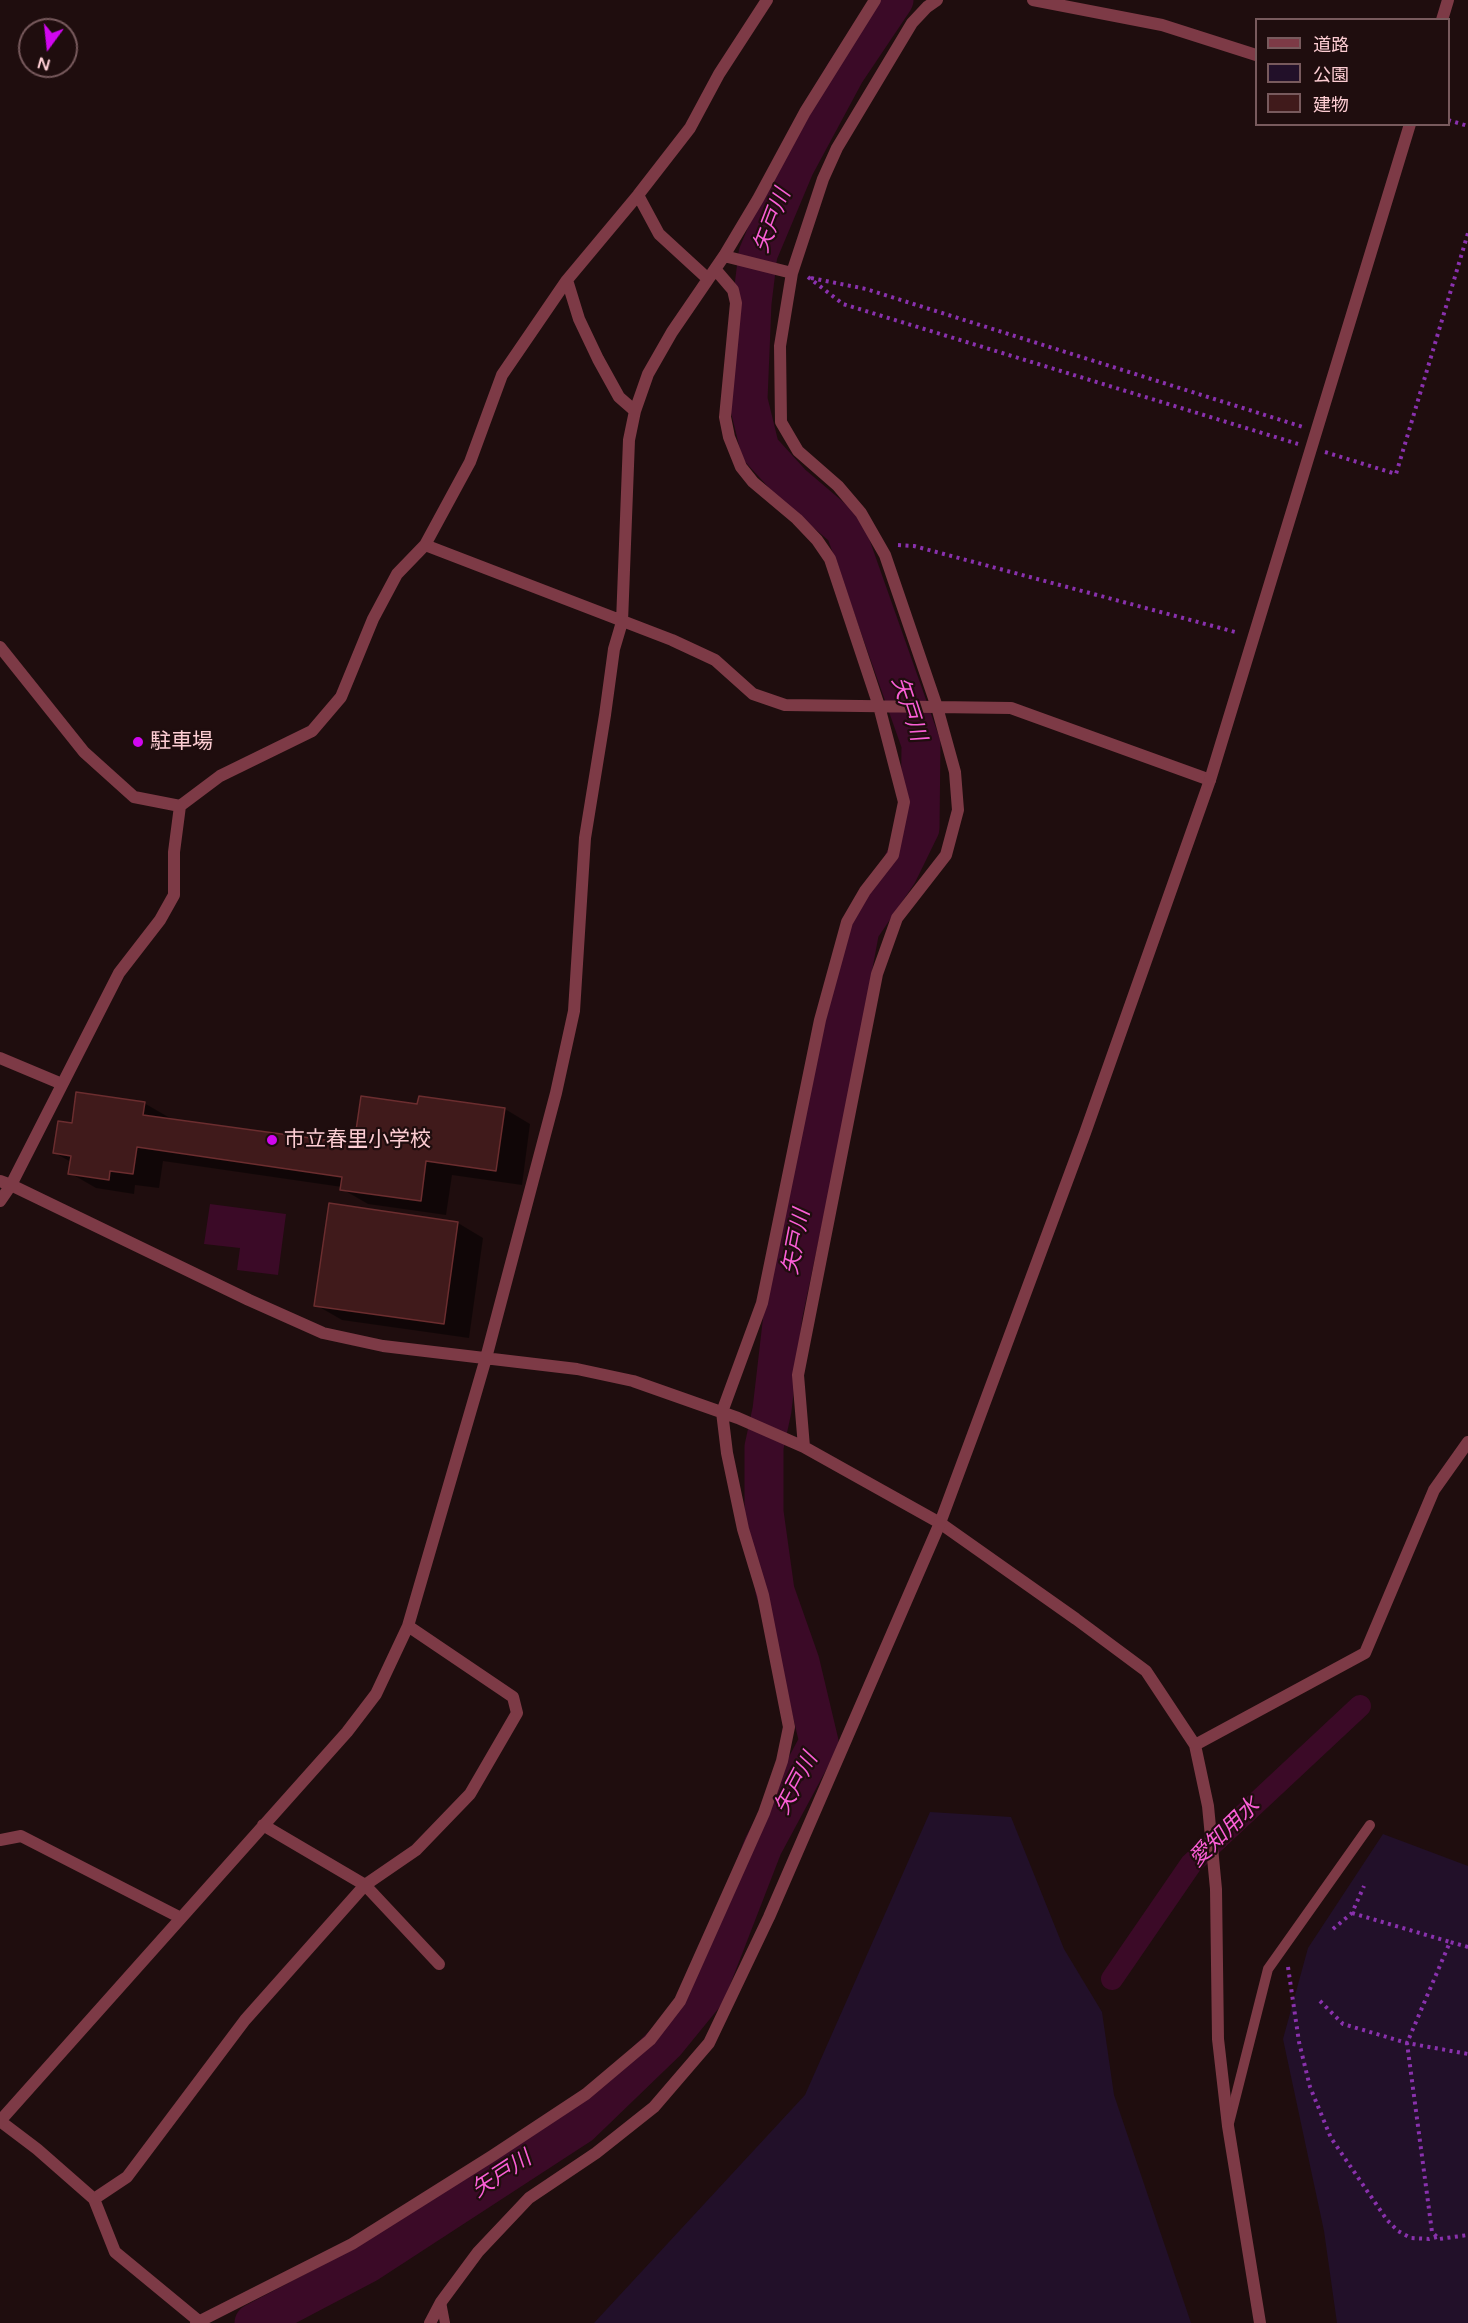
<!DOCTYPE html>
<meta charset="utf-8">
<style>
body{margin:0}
#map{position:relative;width:1468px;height:2323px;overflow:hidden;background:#1f0d0e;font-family:"Varela Round","Noto Sans JP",sans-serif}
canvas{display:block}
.legend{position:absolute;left:1255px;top:18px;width:195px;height:108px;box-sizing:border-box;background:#1f0d0e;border:2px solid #785a5d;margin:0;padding:8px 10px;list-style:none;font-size:18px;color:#fdcdd3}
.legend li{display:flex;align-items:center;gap:12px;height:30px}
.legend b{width:30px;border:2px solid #785a5d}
.north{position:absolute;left:18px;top:18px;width:60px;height:60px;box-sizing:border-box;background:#1f0d0e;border:2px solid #785a5d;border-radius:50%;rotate:195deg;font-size:16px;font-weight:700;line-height:24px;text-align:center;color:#fdcdd3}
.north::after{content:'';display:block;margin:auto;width:21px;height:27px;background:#d107ef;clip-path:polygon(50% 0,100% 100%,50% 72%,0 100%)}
</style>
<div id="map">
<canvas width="1468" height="2323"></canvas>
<ul class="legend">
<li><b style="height:8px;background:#7d3a46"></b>道路</li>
<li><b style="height:16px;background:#221029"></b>公園</li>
<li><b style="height:16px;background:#401a1b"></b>建物</li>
</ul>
<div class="north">N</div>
</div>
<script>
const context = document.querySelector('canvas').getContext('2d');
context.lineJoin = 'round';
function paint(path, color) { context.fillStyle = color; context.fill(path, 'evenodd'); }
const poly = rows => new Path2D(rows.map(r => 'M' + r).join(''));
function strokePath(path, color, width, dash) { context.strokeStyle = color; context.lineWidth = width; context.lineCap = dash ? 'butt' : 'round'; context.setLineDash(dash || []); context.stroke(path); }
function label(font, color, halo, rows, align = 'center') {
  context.font = font + ' "Varela Round","Noto Sans JP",sans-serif'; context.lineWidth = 4.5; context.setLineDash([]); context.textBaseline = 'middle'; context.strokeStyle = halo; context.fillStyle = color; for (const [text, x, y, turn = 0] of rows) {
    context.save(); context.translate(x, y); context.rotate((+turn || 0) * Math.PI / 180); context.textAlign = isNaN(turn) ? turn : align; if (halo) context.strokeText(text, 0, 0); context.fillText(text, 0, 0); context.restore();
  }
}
paint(poly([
 [930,1812,1011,1817,1064,1949,1102,2012,1114,2095,1191,2323,594,2323,805,2095],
 [1383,1834,1468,1866,1468,2323,1337,2323,1324,2231,1283,2039,1308,1948]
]), '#221029');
paint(poly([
 [210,1204,286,1214,278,1275,237,1270,240,1248,204,1244]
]), '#3b0a27');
paint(poly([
 [144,1103,170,1118,170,1120,355,1146,419,1106,505,1109,530,1124,522,1185,452,1175,446,1215,368,1204,342,1189,342,1187,163,1161,159,1188,135,1185,134,1194,96,1188,70,1173,71,1162,55,1153,73,1125],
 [458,1223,483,1238,469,1338,342,1320,316,1305]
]), '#0007');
strokePath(poly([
 [1112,1979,1191,1864,1360,1706]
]), '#3b0a27', 22);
strokePath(poly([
 [254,2323,368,2263,580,2125,666,2042,706,1993,763,1846,819,1742,800,1662,775,1591,764,1512,764,1447,772,1410,783,1315,828,1101,860,929,898,873,920,828,921,744,845,529,791,483,760,449,748,400,752,303,758,254,795,166,845,73,894,0]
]), '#3b0a27', 39);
const building = poly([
 [76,1092,145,1102,143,1115,354,1144,361,1096,417,1104,419,1096,505,1108,496,1171,426,1161,421,1201,340,1190,342,1177,137,1147,133,1174,110,1171,109,1180,68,1174,71,1156,53,1153,58,1121,72,1123,76,1092],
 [329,1203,458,1222,444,1324,314,1306,329,1203]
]);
paint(building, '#401a1b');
strokePath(building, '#6b2d2f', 1.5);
strokePath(poly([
 [1448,120,1468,126],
 [808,277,843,304,1298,444],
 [811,278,866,289,1303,427],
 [1325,452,1396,474,1468,233],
 [898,545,914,546,1239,633],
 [1352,1913,1450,1942],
 [1333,1929,1352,1913,1364,1886],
 [1468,1947,1450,1942,1407,2043,1432,2232,1439,2239,1468,2235],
 [1288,1967,1299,2042,1310,2087,1331,2138,1387,2220,1398,2231,1411,2238,1429,2239,1437,2237],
 [1320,2001,1343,2024,1407,2043,1468,2054]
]), '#8931ad', 4, [3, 4.5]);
strokePath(poly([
 [1229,2123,1268,1969,1370,1825],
 [441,2302,445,2323]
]), '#7d3a46', 10);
strokePath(poly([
 [1033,0,1162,25,1256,55],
 [638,195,659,234,708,279],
 [724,256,792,273],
 [567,280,579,319,598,359,619,397,635,411],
 [425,545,672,640,715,660,753,694,785,705,1011,708,1210,780],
 [0,647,84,752,134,797,180,806],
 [0,1058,62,1084],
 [0,1181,11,1185,249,1300,323,1333,383,1346,577,1369,633,1381,738,1418,804,1447,940,1523,1076,1619,1146,1671,1195,1745,1208,1806,1216,1889,1218,2039,1228,2126,1260,2323],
 [0,1201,11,1185,119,973,160,920,174,895,174,852,180,806,220,776,312,731,341,697,373,619,397,574,425,545,470,462,502,375,567,280,638,195,690,128,719,74,767,0],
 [804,1447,798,1375,877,974,897,918,946,855,958,810,955,772,937,707,885,555,861,513,838,486,798,451,781,422,780,346,792,273,823,179,837,148,912,23,927,7,937,0],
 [1195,1745,1365,1653,1434,1490,1468,1442],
 [263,1825,365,1885,439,1964],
 [0,1840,21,1836,181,1918],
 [94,2199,127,2177,245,2020,365,1885,416,1850,470,1794,506,1732,517,1713,513,1697,408,1626],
 [196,2323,352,2244,492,2156,586,2094,650,2040,680,2001,764,1813,782,1761,789,1727,763,1595,743,1529,727,1453,722,1412,762,1303,820,1020,847,922,865,891,893,855,904,802,879,706,830,559,817,540,797,519,753,482,741,467,729,437,725,417,736,303,733,290,715,269],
 [201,2323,115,2252,94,2199,37,2149,0,2121,347,1732,376,1694,408,1626,486,1358,556,1093,574,1011,585,838,605,715,614,649,622,622,629,440,635,411,648,374,672,332,724,256,758,199,805,112,875,0]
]), '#7d3a46', 12);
strokePath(poly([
 [1442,20,1448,0],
 [430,2323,441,2302,478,2252,529,2198,596,2153,654,2107,709,2043,769,1917,940,1523,1085,1133,1210,780,1410,124]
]), '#7d3a46', 12);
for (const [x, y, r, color] of [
 [138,742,6,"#d107ef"],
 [272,1140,6,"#d107ef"]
]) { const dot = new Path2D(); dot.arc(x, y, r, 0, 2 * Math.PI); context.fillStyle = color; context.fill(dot); strokePath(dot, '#1f0d0e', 2); }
label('21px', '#fdcdd3', '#1f0d0e', [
 ["駐車場",150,742],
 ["市立春里小学校",284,1140]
], 'left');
label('italic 22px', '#fa5ed6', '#1f0d0e', [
 ["矢戸川",773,221,-69],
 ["矢戸川",908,709,72],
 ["矢戸川",797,1242,-79],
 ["矢戸川",797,1784,-62],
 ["愛知用水",1225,1833,-44],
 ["矢戸川",502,2175,-33]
]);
</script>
